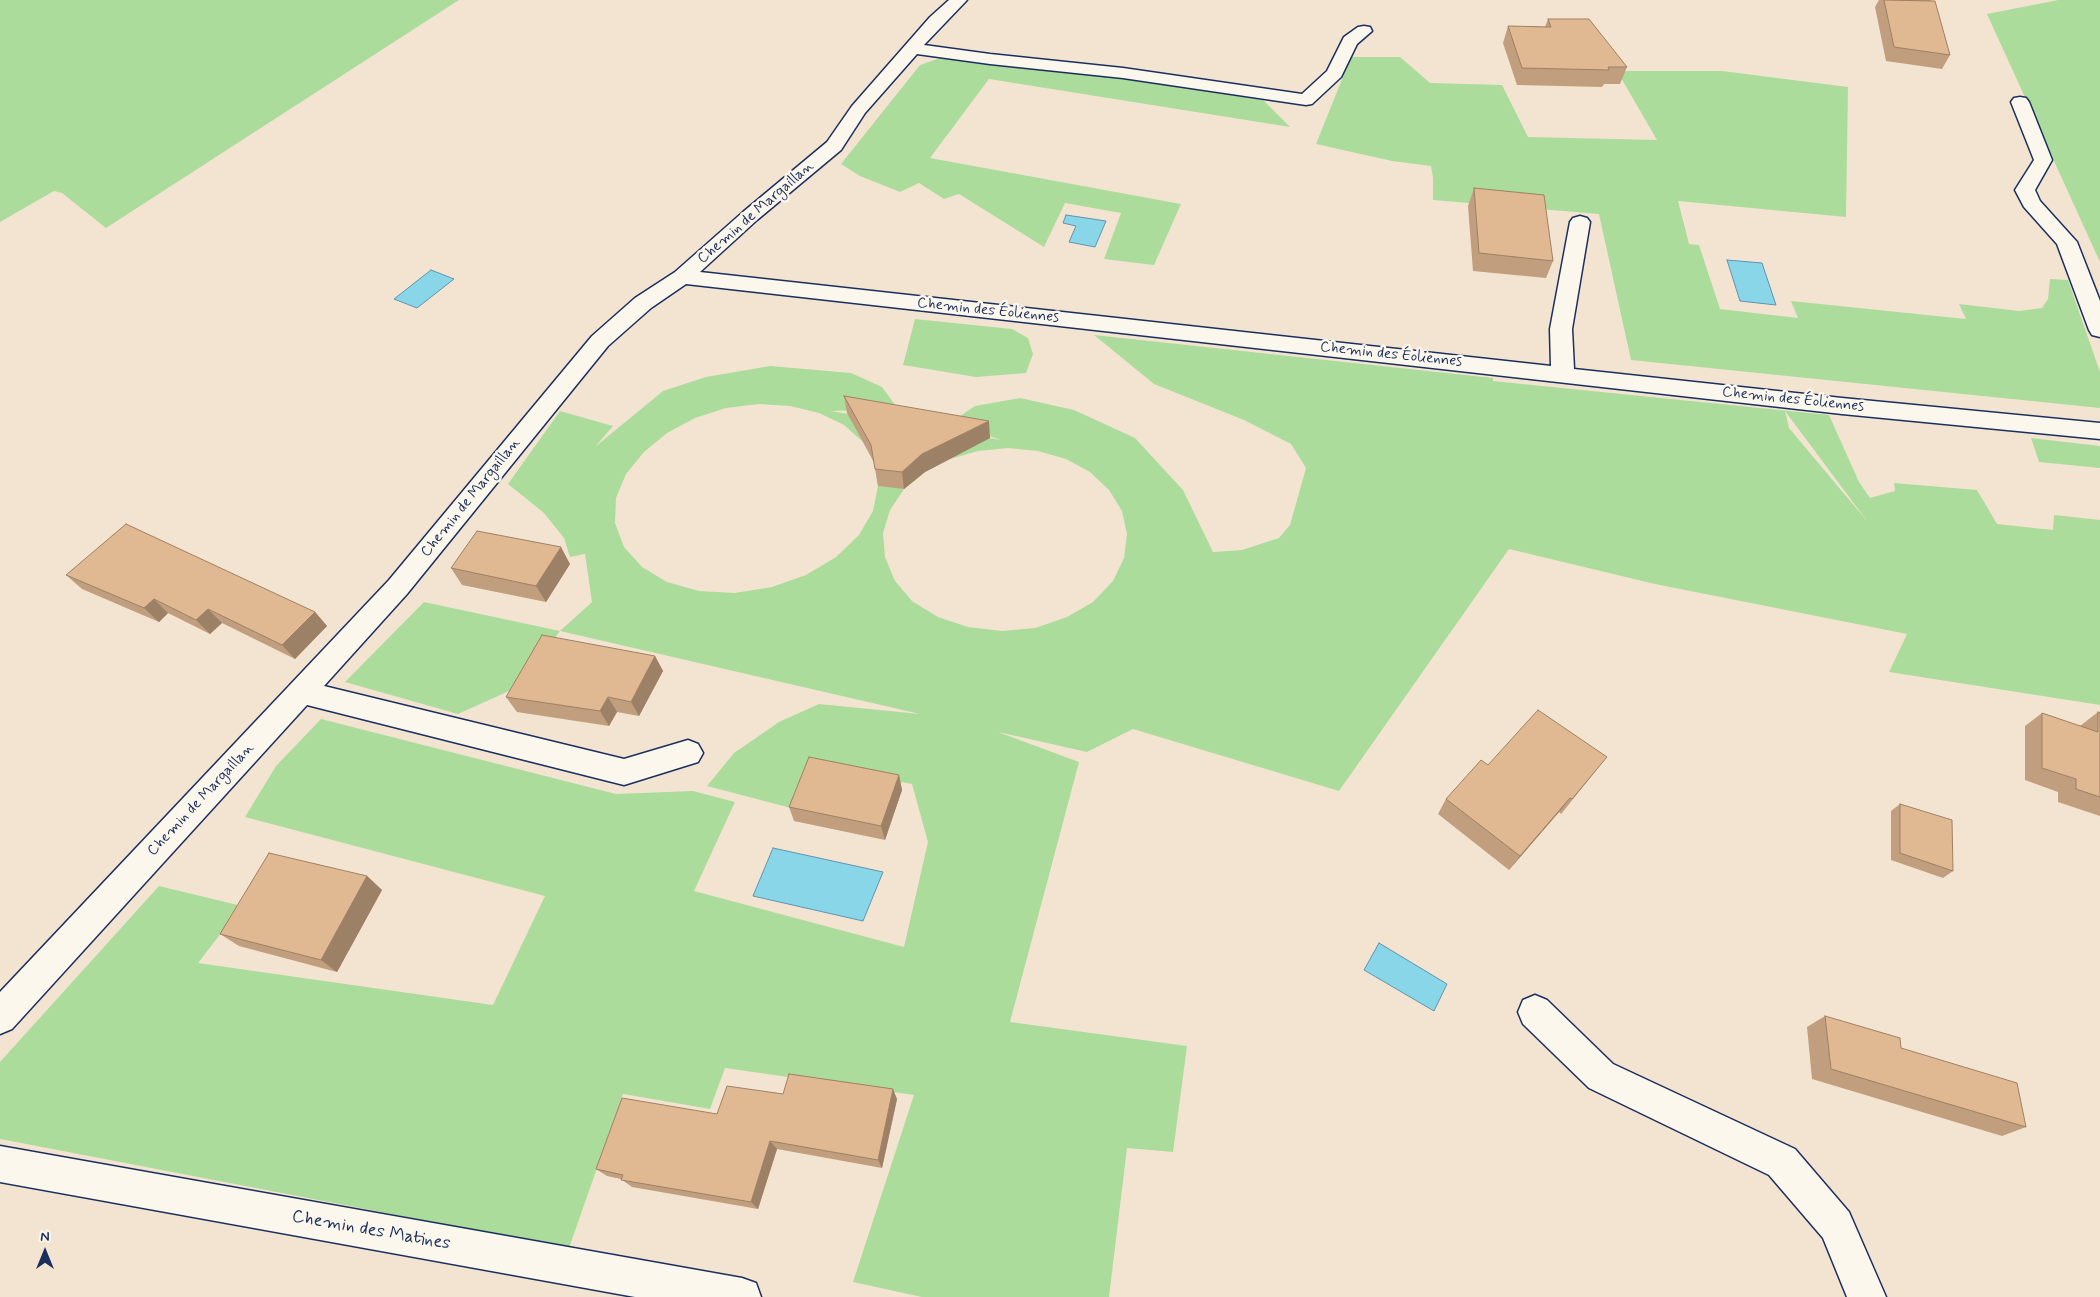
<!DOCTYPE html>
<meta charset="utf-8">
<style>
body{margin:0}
#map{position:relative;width:2100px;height:1297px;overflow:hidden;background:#f3e4d1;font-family:Mynerve,sans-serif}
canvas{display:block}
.north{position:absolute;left:20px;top:1227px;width:50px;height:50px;-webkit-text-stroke:4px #fbf7ec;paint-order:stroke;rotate:0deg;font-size:14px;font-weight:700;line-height:20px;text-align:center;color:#1b2f5e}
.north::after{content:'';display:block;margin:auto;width:18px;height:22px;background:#1b2f5e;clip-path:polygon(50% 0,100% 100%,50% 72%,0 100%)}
</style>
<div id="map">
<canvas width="2100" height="1297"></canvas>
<div class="north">N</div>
</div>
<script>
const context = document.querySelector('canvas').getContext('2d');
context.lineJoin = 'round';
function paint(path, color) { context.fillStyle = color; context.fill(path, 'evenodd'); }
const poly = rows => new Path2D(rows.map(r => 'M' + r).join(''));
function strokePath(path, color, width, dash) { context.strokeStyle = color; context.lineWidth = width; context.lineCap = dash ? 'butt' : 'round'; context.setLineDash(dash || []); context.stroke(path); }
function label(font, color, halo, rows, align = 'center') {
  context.font = font + ' Mynerve,sans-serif'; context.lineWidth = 5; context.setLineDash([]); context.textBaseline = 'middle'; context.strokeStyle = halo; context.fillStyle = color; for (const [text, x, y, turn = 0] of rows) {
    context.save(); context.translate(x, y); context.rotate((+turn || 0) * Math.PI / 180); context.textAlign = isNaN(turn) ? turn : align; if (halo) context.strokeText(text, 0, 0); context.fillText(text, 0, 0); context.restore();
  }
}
paint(poly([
 [0,0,459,0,106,228,62,193,54,191,0,222],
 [2058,0,2100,0,2100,262,1987,14],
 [943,57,1087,73,1263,100,1290,127,989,79,930,158,1181,204,1154,265,1104,259,1121,213,1065,203,1044,247,959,194,944,199,919,183,900,192,860,176,841,164,920,65],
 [1351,57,1400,57,1430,83,1502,85,1528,137,1657,140,1617,71,1722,71,1848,87,1846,217,1678,201,1689,244,1699,245,1720,309,1798,318,1791,301,1966,319,1959,304,2019,311,2042,308,2048,299,2050,279,2068,280,2100,372,2100,408,1631,360,1599,214,1433,200,1433,178,1431,166,1392,161,1316,144],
 [915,319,1012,329,1028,338,1033,354,1026,373,976,377,903,365],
 [1094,335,1493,378,1493,381,1829,415,1859,482,1870,498,1895,491,1894,483,1977,490,1997,524,2053,530,2054,515,2100,520,2100,705,1889,672,1907,634,1655,584,1509,549,1339,791,1133,729,1087,752,998,732,1079,762,1010,1022,1187,1046,1173,1152,1127,1148,1109,1297,922,1297,853,1282,914,1095,725,1068,710,1109,623,1094,569,1248,0,1139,0,1062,159,886,242,906,198,963,493,1005,545,896,245,817,276,766,321,719,616,794,693,791,735,802,694,891,904,947,928,842,912,784,806,764,791,808,707,786,734,753,779,722,819,704,920,714,560,631,520,686,458,714,345,682,424,602,560,631,592,602,585,554,570,557,564,538,544,513,508,484,560,411,613,426,595,447,663,391,706,377,770,366,851,373,882,387,898,409,831,411,1001,440,950,423,975,406,1020,398,1074,410,1135,438,1183,490,1213,552,1242,550,1279,538,1290,525,1306,468,1291,444,1244,420,1154,384],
 [759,404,790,406,819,413,844,425,863,442,874,463,878,486,873,511,859,535,836,557,806,575,772,587,735,593,699,591,667,582,642,567,624,547,615,523,616,498,626,474,644,452,667,433,695,418,726,408],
 [1785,411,1867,521,1789,428],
 [1008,448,1038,451,1066,459,1090,472,1109,490,1122,511,1127,534,1124,558,1113,581,1093,602,1067,617,1035,628,1002,631,968,627,938,617,912,601,895,581,885,557,883,533,890,510,904,489,925,472,950,459,978,451],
 [2031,438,2100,446,2100,468,2039,462]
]), '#acdc9c');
const water = poly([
 [1066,215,1106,221,1095,247,1069,242,1076,226,1063,223,1066,215],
 [1727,260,1762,263,1776,305,1740,301,1727,260],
 [431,270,454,279,417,308,394,299,431,270],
 [773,848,883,872,863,921,753,896,773,848],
 [1379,943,1447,984,1434,1011,1364,970,1379,943]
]);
paint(water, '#8ad6e9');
strokePath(water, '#5e93b1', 1);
const minor = poly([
 [949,0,967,0,924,45,990,54,1123,68,1302,94,1327,71,1344,37,1358,27,1364,26,1370,27,1372,31,1357,44,1341,77,1312,104,1306,105,1123,78,990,64,917,54,865,113,841,150,757,220,700,272,1551,366,1550,329,1570,222,1573,218,1580,216,1587,218,1590,222,1572,329,1574,369,1842,398,2100,423,2100,439,1842,414,686,284,651,308,608,346,407,594,324,686,624,759,688,740,698,744,703,753,698,762,624,785,307,705,12,1029,0,1034,0,992,389,580,592,336,635,298,675,272,743,212,827,142,852,106,930,17,949,0],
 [2020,97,2026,98,2029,102,2052,160,2035,190,2040,201,2077,242,2100,301,2100,337,2092,335,2089,330,2057,244,2024,207,2015,190,2034,160,2011,102,2014,98,2020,97],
 [1535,995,1547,1000,1613,1064,1795,1149,1849,1212,1886,1297,1847,1297,1823,1238,1769,1175,1589,1088,1523,1024,1518,1012,1523,1000,1535,995],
 [0,1146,742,1278,756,1283,761,1297,635,1297,0,1182,0,1146]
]);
strokePath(minor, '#1b2f5e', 3);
paint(minor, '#fbf7ec');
paint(poly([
 [1879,0,1931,0,1950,55,1942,69,1886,61,1875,7],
 [1548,19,1627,67,1620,84,1604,84,1602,87,1517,85,1503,43,1508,26,1545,27],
 [1474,188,1553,261,1546,278,1473,271,1468,206],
 [844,396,990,438,925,472,904,489,878,486,874,462,847,413],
 [570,564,546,602,462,585,451,568],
 [66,575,315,612,327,626,295,659,222,623,210,634,168,613,159,622,82,589],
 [655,656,663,671,639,716,617,712,609,726,517,712,506,697],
 [2098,712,2100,713,2100,816,2058,802,2058,792,2025,780,2025,726,2042,713,2080,726],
 [1488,765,1595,772,1561,814,1559,812,1509,870,1438,814,1446,799],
 [899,775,902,790,885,840,794,821,789,807],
 [1900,804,1953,871,1943,878,1891,860,1891,811],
 [367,876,382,890,337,972,239,946,220,934],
 [1825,1016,1901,1048,2026,1127,2002,1136,1812,1079,1807,1027],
 [783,1094,897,1099,882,1168,777,1149,758,1209,632,1187,621,1179,607,1176,596,1169,717,1114]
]), '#c19e7d');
paint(poly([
 [989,421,990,438,925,472,904,489,902,472,922,454],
 [561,547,570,564,546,602,536,586],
 [154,599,168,613,159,622,144,608],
 [208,609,222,623,210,634,196,620],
 [315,612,327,626,295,659,282,645],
 [655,656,663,671,639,716,631,702],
 [608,697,617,712,609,726,600,711],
 [899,775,902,790,885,840,881,826],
 [1570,798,1559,812,1509,870,1520,856],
 [367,876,382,890,337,972,321,960],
 [893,1089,897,1099,882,1168,878,1160],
 [770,1141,777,1149,758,1209,751,1202]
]), '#9d8166');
const building = poly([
 [1884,0,1935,1,1950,55,1894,47,1884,0],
 [1548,19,1589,19,1627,67,1608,67,1609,70,1522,68,1508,26,1551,27,1548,19],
 [1474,188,1544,195,1553,261,1479,253,1474,188],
 [844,396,989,421,922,454,902,472,875,469,871,445,844,396],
 [126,524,315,612,282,645,208,609,196,620,154,599,144,608,66,575,126,524],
 [477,531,561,547,536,586,451,568,477,531],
 [542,635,655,656,631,702,608,697,600,711,506,697,542,635],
 [1538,710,1607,757,1572,799,1570,798,1520,856,1446,799,1481,760,1488,765,1538,710],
 [2098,712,2100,713,2100,797,2076,789,2076,779,2042,768,2042,713,2098,732,2098,712],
 [809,757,899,775,881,826,789,807,809,757],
 [1900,804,1952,820,1953,871,1900,853,1900,804],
 [269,853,367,876,321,960,220,934,269,853],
 [1825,1016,1900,1038,1901,1048,2017,1083,2026,1127,1831,1069,1825,1016],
 [789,1074,893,1089,878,1160,770,1141,751,1202,621,1180,623,1175,596,1169,622,1098,717,1114,727,1086,783,1094,789,1074]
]);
paint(building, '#e0b891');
strokePath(building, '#9d8166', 1);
label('15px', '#1b2f5e', '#fbf7ec', [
 ["Chemin de Margaillan",756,213,-41],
 ["Chemin des Éoliennes",988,311,6],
 ["Chemin des Éoliennes",1391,355,6],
 ["Chemin des Éoliennes",1793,400,6],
 ["Chemin de Margaillan",471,498,-51],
 ["Chemin de Margaillan",201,800,-47]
]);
label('18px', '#1b2f5e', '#fbf7ec', [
 ["Chemin des Matines",371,1231,10]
]);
</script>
